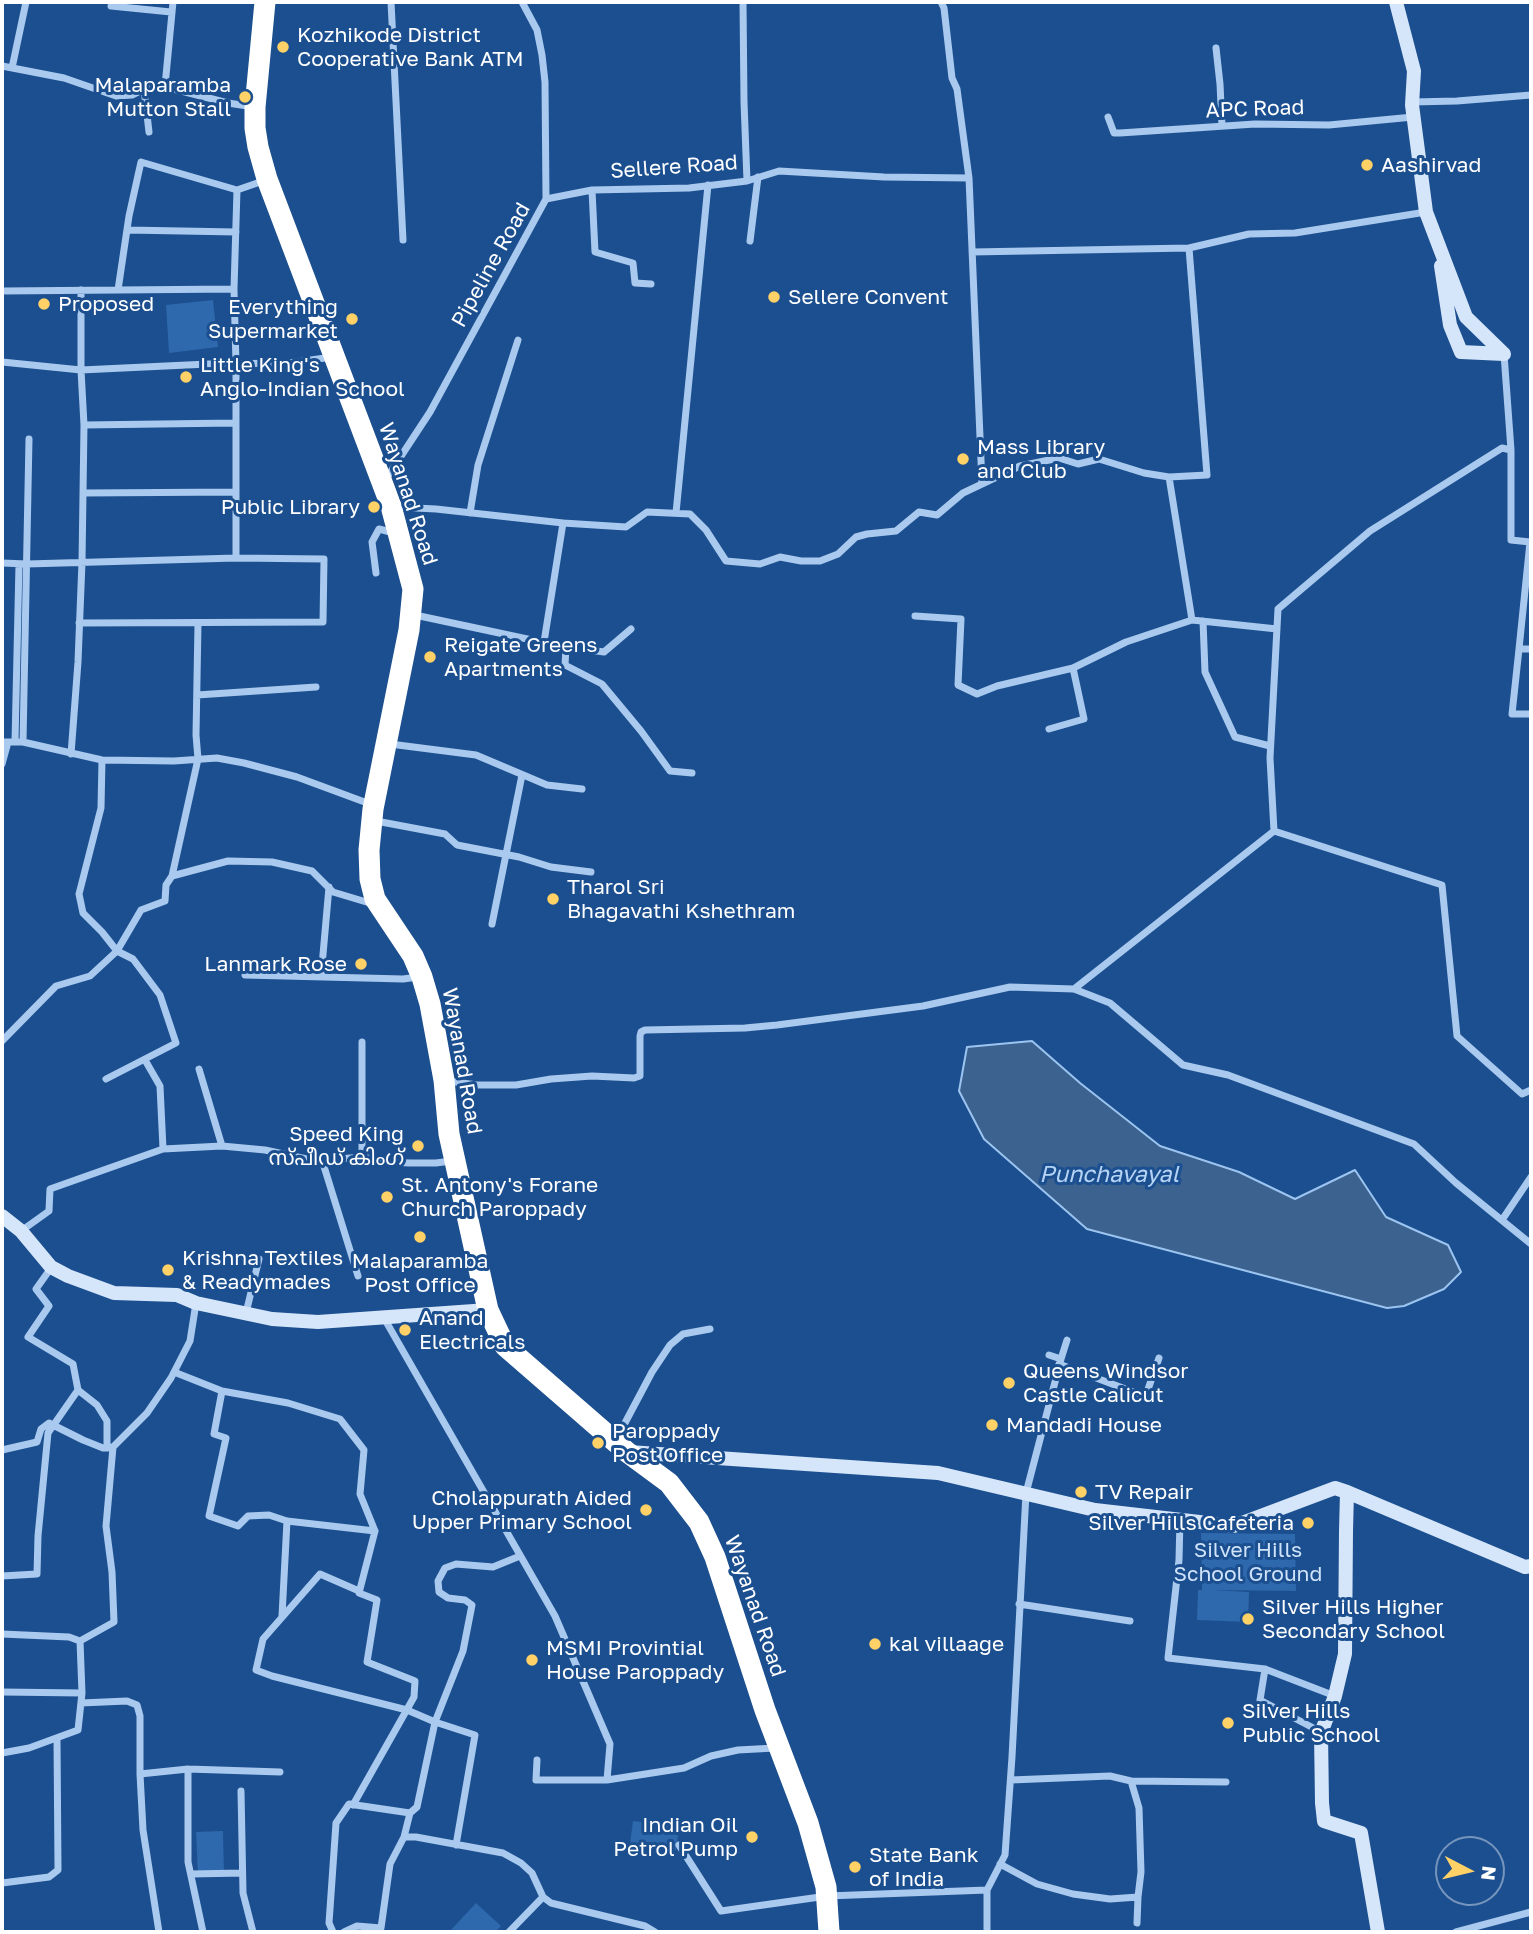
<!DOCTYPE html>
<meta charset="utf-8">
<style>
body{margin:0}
#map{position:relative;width:1533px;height:1934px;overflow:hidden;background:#1b4f8f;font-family:"Golos Text",sans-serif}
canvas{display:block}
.frame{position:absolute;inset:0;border:4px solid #fff;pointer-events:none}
.north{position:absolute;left:1435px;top:1836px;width:70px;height:70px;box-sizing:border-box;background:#1b4f8f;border:2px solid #7695bc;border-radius:50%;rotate:97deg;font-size:19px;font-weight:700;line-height:28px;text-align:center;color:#fff}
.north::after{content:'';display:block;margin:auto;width:24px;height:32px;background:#ffd166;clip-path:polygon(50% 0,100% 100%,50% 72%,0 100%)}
</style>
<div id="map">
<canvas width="1533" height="1934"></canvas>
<div class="frame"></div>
<div class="north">N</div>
</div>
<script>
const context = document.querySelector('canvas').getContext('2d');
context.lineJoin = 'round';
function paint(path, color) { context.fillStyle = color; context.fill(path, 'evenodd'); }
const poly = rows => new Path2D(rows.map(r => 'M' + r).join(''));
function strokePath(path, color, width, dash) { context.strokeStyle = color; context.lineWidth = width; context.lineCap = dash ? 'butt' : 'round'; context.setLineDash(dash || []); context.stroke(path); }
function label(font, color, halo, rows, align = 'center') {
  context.font = font + ' "Golos Text","Noto Sans Malayalam",sans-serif'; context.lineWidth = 6; context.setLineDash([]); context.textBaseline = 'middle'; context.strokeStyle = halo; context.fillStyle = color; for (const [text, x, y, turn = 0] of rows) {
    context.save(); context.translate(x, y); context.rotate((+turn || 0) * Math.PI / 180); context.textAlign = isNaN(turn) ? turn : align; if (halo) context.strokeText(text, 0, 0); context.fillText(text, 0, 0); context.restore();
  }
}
paint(poly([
 [213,300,218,347,169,353,166,305],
 [1201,1533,1295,1534,1296,1591,1211,1590,1249,1592,1248,1622,1197,1620,1198,1590,1202,1590],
 [633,1821,679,1827,676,1850,630,1844],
 [223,1831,224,1877,198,1877,196,1832],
 [476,1903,501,1926,495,1932,449,1932]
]), '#2e69ad');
const water = poly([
 [1032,1041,1080,1083,1160,1146,1239,1172,1295,1199,1355,1170,1386,1217,1448,1245,1461,1272,1444,1289,1404,1306,1387,1308,1087,1229,984,1139,959,1091,967,1047,1032,1041]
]);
paint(water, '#3c6290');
strokePath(water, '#9cc4f0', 2);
strokePath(poly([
 [391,2,403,240],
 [743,2,744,102,747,181],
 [941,2,944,8,952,78,957,89,969,178],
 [111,6,171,12],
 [1216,48,1220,84,1222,126],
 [2,66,64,78,116,96,132,95,154,84,228,103,254,107],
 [12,68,26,2],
 [165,86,173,2],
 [144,89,149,132],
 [1412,102,1457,101,1531,95],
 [1108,117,1114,133,1120,133,1255,124,1329,125,1413,117],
 [592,190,595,252,633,263,635,283,651,284],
 [546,199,592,190,689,188,747,181,779,171,884,177,969,178,982,484],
 [127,230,236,232],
 [750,241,758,177],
 [972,252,1189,248,1249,234,1295,233,1426,212],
 [118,290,129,216,141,162,237,190],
 [2,291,234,289],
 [1504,354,1511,450],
 [2,362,81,370,208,364,290,363,332,357],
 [84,425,235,423],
 [1169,477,1192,620],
 [386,479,430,412,546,199,545,82,542,55,537,30,522,2],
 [84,493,235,492],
 [395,507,436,509,563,523,626,527,647,512,690,514,706,530,726,561,760,564,780,557,801,561,820,561,838,554,856,537,867,534,896,531,919,512,937,515,963,493,1020,466,1059,458,1078,464,1099,459,1144,473,1169,477,1207,475,1189,248],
 [470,513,478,465,518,340],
 [676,513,708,185],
 [236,558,236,364,234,289,237,190,266,180],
 [2,563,27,564,236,558,324,559,323,622,79,623],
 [376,573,372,542,379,529,394,533],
 [415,615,560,646,604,652,631,629],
 [915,616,961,619,958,685,977,694,997,686,1073,668,1084,719,1049,729],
 [1203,621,1205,672,1235,737,1270,746],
 [544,642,563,523],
 [566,647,565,665,602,684,641,731,670,771,692,773],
 [1519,649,1512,714,1531,714],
 [1073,668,1126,642,1192,620,1277,629],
 [197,695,316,687],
 [2,742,23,742,102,760,174,761,217,758,244,763,297,777,370,804],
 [15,742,19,564],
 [23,742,29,439],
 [390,744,476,755,547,785,582,789],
 [71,754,78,662,82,562,84,425,81,370,81,290],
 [102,760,101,808,79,894,83,913,102,932,117,951,141,910,165,901,166,885,172,876,228,861,272,862,312,871,333,892,373,904],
 [2,764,8,742],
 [376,821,445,834,457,845,519,857,551,867,591,872],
 [1274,831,1270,758,1278,609,1370,531,1502,448,1511,450,1511,540,1530,542,1519,649,1531,649],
 [172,876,198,759,196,735,198,624],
 [492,924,522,775],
 [245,975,403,979,418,977],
 [321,977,329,887],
 [1074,989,1274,831,1442,885,1457,1036,1522,1094,1531,1090],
 [2,1041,56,986,90,976,117,951,133,959,160,995,176,1043,106,1079],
 [362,1042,362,1157],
 [199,1069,222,1146,265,1150,316,1161,362,1157,387,1162,410,1163,436,1163,451,1161],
 [448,1081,477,1085,516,1085,551,1079,592,1076,634,1078,640,1076,640,1036,641,1032,645,1030,745,1028,777,1025,923,1006,1010,987,1074,989,1110,1003,1183,1065,1228,1075,1414,1144,1456,1183,1531,1244],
 [163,1149,222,1146],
 [322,1160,358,1276],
 [1502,1220,1531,1177],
 [21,1231,49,1211,50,1189,163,1149,160,1086,145,1060],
 [51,1268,36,1289,49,1306,28,1337,73,1364,78,1390,97,1405,107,1421,107,1448,113,1447],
 [246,1313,259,1259],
 [384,1318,555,1616,610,1744,607,1780],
 [1061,1359,1067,1340],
 [1059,1364,1144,1396,1146,1395,1159,1358],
 [174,1372,222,1391,288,1403,340,1419,364,1450,360,1494,375,1531],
 [222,1391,214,1434,226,1438,209,1516,238,1526,248,1516,269,1515,287,1521,375,1531,359,1593,377,1600,367,1662,415,1681,414,1697,353,1805],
 [617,1438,652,1372,670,1345,683,1334,710,1329],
 [2,1450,37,1442,41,1429,49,1423,83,1440,103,1448,107,1448],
 [1180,1520,1179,1560,1168,1658,1265,1669,1335,1696],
 [2,1576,37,1574,38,1536,48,1433,78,1390],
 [359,1591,320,1574,263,1639,256,1670,272,1676,407,1710,435,1722,463,1651,472,1605,465,1600,448,1598,439,1592,438,1581,445,1568,456,1564,493,1567,520,1556],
 [1019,1604,1130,1621],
 [282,1616,287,1521],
 [2,1634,69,1637,80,1641],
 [1265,1669,1260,1700,1321,1732],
 [2,1692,82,1693],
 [81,1703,127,1701,137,1705,140,1716,140,1774,143,1830,159,1932],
 [2,1753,29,1748,78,1730,82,1693,80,1641,114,1622,112,1572,106,1526,113,1447,147,1413,171,1378,190,1341,196,1303],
 [537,1760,536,1780,607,1780,684,1768,711,1756,738,1750,775,1748],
 [188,1769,280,1772],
 [140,1774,188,1769,188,1862,203,1932],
 [1131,1781,1226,1782],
 [241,1791,243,1893,253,1932],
 [404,1837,416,1837,503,1853,521,1863,532,1873,543,1897,509,1932],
 [679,1845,721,1911,827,1896,987,1890,1005,1855,1012,1757,1026,1493,1061,1359,1049,1355],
 [1000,1864,1037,1884,1073,1894,1110,1899,1138,1897,1141,1872,1139,1808,1131,1781,1110,1776,1011,1780],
 [191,1874,242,1873],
 [2,1883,49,1877,58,1870,57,1738],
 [543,1897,551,1903,645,1926,655,1932],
 [1137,1923,1138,1897],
 [333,1932,329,1923,336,1823,349,1804,410,1813,417,1807,435,1722,475,1735,456,1845],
 [344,1932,357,1926,381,1928,390,1864,404,1837,410,1813],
 [987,1932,987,1890],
 [1456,1932,1531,1912]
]), '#a9c9ee', 7);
strokePath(poly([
 [1396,2,1414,71,1412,105,1426,212,1466,317,1504,354],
 [1441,266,1450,325,1461,352,1504,354],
 [2,1216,21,1231,51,1267,68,1276,114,1293,177,1295,196,1303,272,1319,318,1322,488,1310],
 [629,1452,938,1473,1095,1510,1234,1526,1335,1488,1347,1492,1525,1567,1531,1566],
 [1347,1492,1346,1531,1345,1654,1335,1696,1321,1733,1322,1803,1324,1821,1361,1833,1378,1932]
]), '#d6e6fa', 14);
strokePath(poly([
 [265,2,255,107,255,128,258,147,267,179,391,506,413,589,409,630,373,809,369,850,370,879,375,899,413,956,422,977,430,1004,444,1080,449,1134,488,1310,505,1346,627,1452,669,1483,699,1522,715,1557,765,1710,808,1823,826,1887,829,1932]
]), '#fff', 21);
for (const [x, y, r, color] of [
 [283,47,7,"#ffd166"],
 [245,97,7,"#ffd166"],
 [1367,165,7,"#ffd166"],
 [774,297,7,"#ffd166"],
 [44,304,7,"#ffd166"],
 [352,319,7,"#ffd166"],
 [186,377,7,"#ffd166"],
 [963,459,7,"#ffd166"],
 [374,507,7,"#ffd166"],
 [430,657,7,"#ffd166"],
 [553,899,7,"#ffd166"],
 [361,964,7,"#ffd166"],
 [418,1146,7,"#ffd166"],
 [387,1197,7,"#ffd166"],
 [420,1237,7,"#ffd166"],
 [168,1270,7,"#ffd166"],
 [405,1330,7,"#ffd166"],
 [1009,1383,7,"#ffd166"],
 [992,1425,7,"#ffd166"],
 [598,1443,7,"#ffd166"],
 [1081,1492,7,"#ffd166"],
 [646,1510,7,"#ffd166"],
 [1308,1523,7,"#ffd166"],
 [1248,1619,7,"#ffd166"],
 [875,1644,7,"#ffd166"],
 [532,1660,7,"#ffd166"],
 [1228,1723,7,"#ffd166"],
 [752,1837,7,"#ffd166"],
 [855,1867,7,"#ffd166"]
]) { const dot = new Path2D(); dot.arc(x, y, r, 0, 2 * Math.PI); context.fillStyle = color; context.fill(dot); strokePath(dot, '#1b4f8f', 2.5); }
label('21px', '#fff', '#1b4f8f', [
 ["Kozhikode District",297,35],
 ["Cooperative Bank ATM",297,59],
 ["Malaparamba",231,85,"right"],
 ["Mutton Stall",231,109,"right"],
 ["Aashirvad",1381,165],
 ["Sellere Convent",788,297],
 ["Proposed",58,304],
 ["Everything",338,307,"right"],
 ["Supermarket",338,331,"right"],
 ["Little King's",200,365],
 ["Anglo-Indian School",200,389],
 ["Mass Library",977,447],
 ["and Club",977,471],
 ["Public Library",360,507,"right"],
 ["Reigate Greens",444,645],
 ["Apartments",444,669],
 ["Tharol Sri",567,887],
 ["Bhagavathi Kshethram",567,911],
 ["Lanmark Rose",347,964,"right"],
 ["Speed King",404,1134,"right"],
 ["സ്പീഡ് കിംഗ്",404,1158,"right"],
 ["St. Antony's Forane",401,1185],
 ["Church Paroppady",401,1209],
 ["Krishna Textiles",182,1258],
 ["& Readymades",182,1282],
 ["Malaparamba",420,1261,"center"],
 ["Post Office",420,1285,"center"],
 ["Anand",419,1318],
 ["Electricals",419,1342],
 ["Queens Windsor",1023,1371],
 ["Castle Calicut",1023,1395],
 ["Mandadi House",1006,1425],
 ["Paroppady",612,1431],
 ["Post Office",612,1455],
 ["TV Repair",1095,1492],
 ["Cholappurath Aided",632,1498,"right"],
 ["Upper Primary School",632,1522,"right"],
 ["Silver Hills Cafeteria",1294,1523,"right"],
 ["Silver Hills Higher",1262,1607],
 ["Secondary School",1262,1631],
 ["kal villaage",889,1644],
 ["MSMI Provintial",546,1648],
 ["House Paroppady",546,1672],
 ["Silver Hills",1242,1711],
 ["Public School",1242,1735],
 ["Indian Oil",738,1825,"right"],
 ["Petrol Pump",738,1849,"right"],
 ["State Bank",869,1855],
 ["of India",869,1879]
], 'left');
label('21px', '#fff', '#1b4f8f', [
 ["APC Road",1255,109,-2],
 ["Sellere Road",674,167,-4],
 ["Pipeline Road",491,265,-61],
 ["Wayanad Road",408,494,72],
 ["Wayanad Road",462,1061,80],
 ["Wayanad Road",755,1606,71]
]);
label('21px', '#cfe3fa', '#1b4f8f', [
 ["Silver Hills",1248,1550],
 ["School Ground",1248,1574]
]);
label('italic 23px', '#b5d3f5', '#1b4f8f', [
 ["Punchavayal",1109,1175]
]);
</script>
